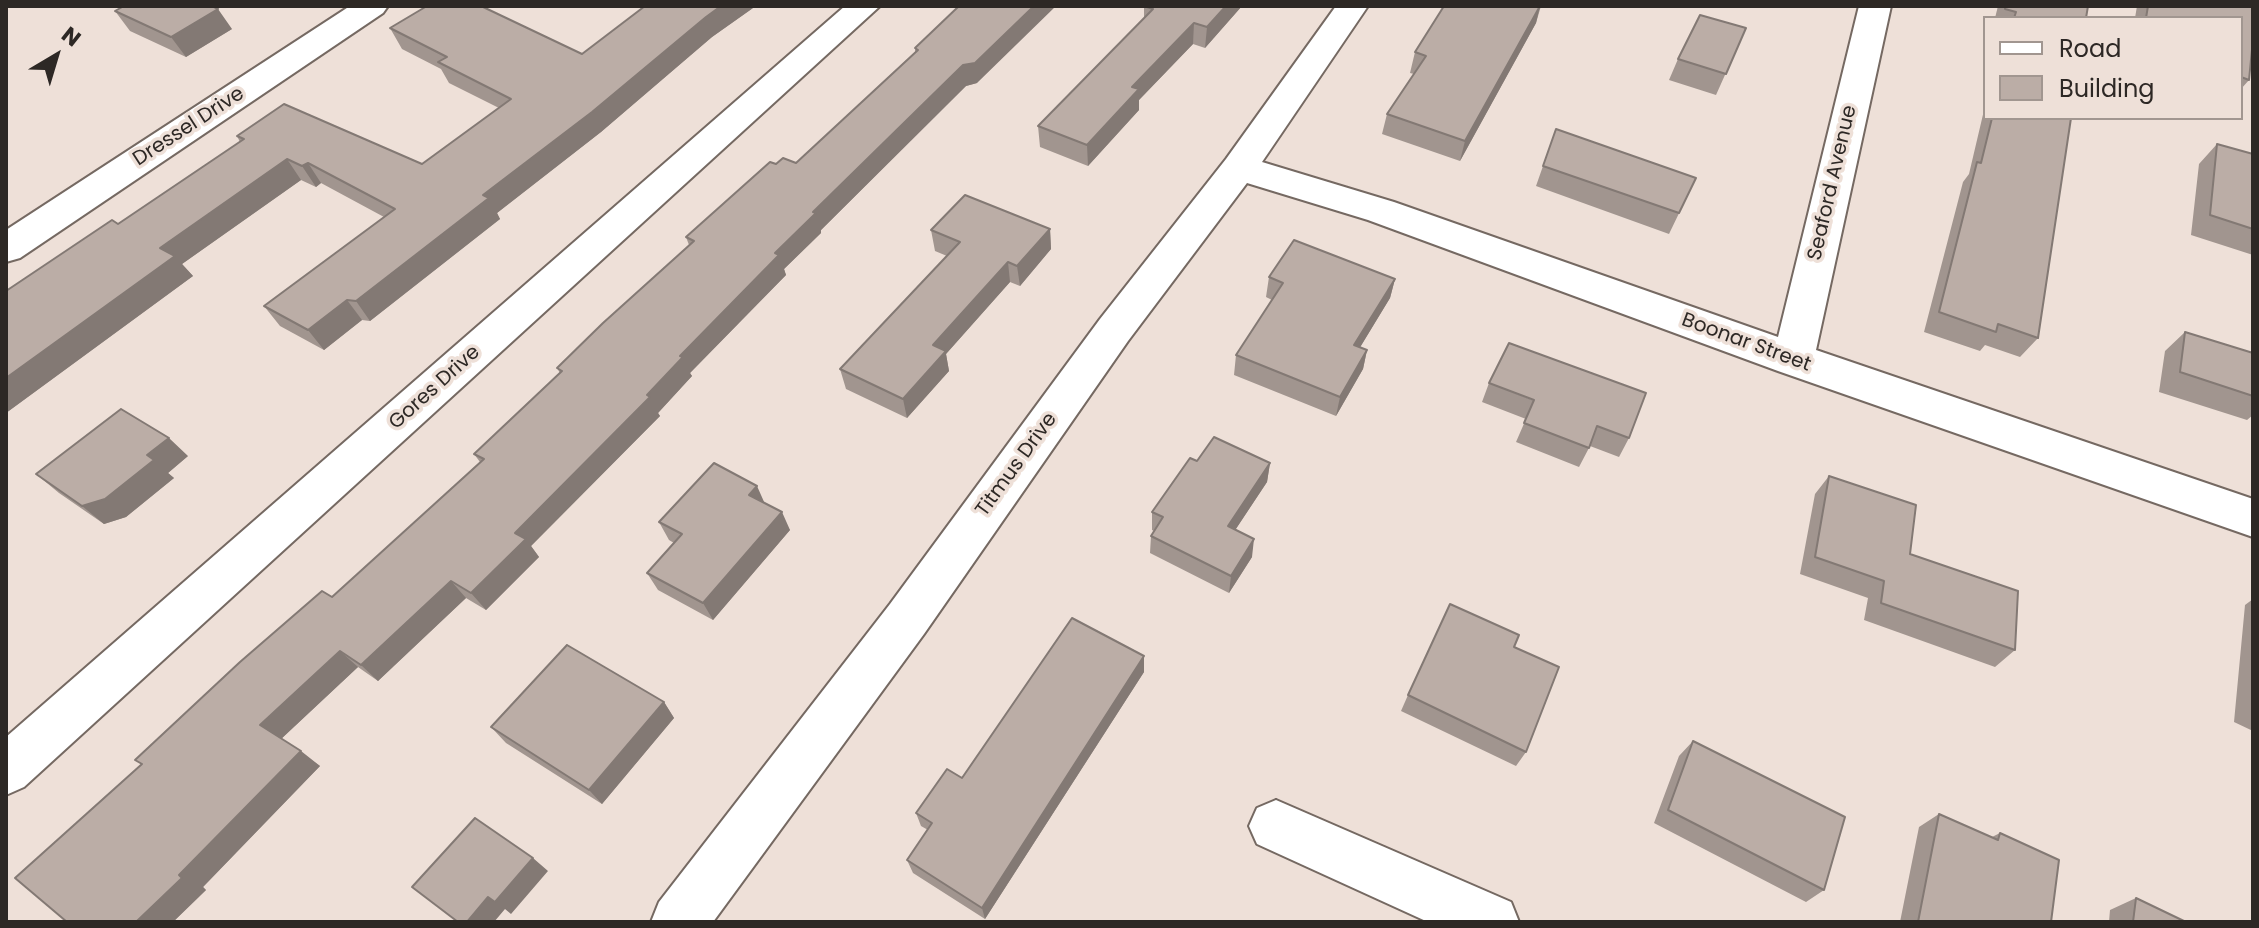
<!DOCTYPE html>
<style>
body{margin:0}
#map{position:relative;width:2259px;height:928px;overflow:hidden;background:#eee0d8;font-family:Poppins,sans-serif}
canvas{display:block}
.frame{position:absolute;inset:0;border:8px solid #2d2825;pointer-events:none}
.legend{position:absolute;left:1983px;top:16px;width:260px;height:104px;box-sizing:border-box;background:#eee0d8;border:2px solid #a19690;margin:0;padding:10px 14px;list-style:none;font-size:24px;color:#2d2825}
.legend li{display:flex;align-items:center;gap:16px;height:40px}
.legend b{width:40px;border:2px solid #a19690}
.north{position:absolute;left:16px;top:16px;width:80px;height:80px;-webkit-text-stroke:6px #eee0d8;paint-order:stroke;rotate:38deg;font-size:22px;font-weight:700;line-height:32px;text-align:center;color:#2d2825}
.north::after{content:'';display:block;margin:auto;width:28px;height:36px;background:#2d2825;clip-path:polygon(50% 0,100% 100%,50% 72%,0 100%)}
</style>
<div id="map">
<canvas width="2259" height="928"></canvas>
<div class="frame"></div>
<ul class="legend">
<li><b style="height:10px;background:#fff"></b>Road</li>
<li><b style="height:22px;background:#bbada6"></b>Building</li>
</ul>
<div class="north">N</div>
</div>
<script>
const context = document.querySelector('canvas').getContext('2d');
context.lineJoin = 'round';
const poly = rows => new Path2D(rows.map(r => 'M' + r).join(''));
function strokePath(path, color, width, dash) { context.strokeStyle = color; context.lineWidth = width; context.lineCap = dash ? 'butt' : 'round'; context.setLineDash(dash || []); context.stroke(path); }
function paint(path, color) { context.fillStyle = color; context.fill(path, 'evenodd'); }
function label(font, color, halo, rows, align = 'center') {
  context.font = font + ' Poppins,sans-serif'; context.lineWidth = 7; context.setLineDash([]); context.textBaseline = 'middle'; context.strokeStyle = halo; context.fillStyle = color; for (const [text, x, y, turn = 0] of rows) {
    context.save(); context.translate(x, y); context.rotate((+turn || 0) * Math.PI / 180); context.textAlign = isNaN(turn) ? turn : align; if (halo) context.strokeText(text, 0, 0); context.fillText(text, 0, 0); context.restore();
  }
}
const minor = poly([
 [350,6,388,6,383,13,20,258,6,262,6,230,350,6],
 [845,6,880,6,24,787,6,795,6,737,845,6],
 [1336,6,1368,6,1262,162,1394,202,1778,337,1859,6,1891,6,1816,350,2253,499,2253,537,1778,371,1368,220,1247,183,1128,341,924,634,713,922,651,922,659,902,890,604,1100,319,1226,159,1336,6],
 [1276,800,1511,902,1519,922,1428,922,1257,844,1249,826,1257,808,1276,800]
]);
strokePath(minor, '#756962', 4);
paint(minor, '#fff');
paint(poly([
 [1144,6,1241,7,1205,48,1193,44,1139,100,1139,110,1088,166,1040,147,1038,126,1144,18],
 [1444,6,1541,6,1536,23,1460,161,1382,134,1387,114,1414,74,1410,73,1415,52],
 [1998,6,2088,6,2086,18,1995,18],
 [2137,6,2253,6,2249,80,2241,89,2241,18,2135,18],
 [753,8,712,37,601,132,497,213,500,219,370,321,362,320,324,350,280,326,264,306,384,217,321,183,316,187,301,180,182,264,193,276,6,413,6,291,118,224,240,142,237,136,422,164,499,108,449,83,441,69,402,49,390,28,582,54],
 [115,11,232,29,186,57,130,31],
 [1746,28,1716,95,1669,80,1678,59],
 [915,48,977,83,966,86,821,230,821,233,784,269,786,275,690,373,692,376,658,413,660,416,531,546,539,557,486,610,466,598,378,681,358,667,281,739,320,766,203,887,206,890,173,922,332,597,480,462,474,454,560,373,557,368,689,245,686,237,776,164,796,163,915,52],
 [1985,106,1985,118,2071,118,2038,338,2020,357,1985,345,1980,351,1924,332,1963,182,1969,174],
 [1556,129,1696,178,1669,234,1536,186],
 [2217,144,2253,154,2253,255,2191,235,2199,164],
 [1050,229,1051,249,1020,286,1010,282,946,354,949,371,907,418,846,389,840,369,947,256,935,251,931,230],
 [1269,277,1395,279,1390,298,1360,347,1367,350,1363,369,1336,416,1234,375,1236,355,1272,300,1266,297],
 [2185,332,2253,353,2253,415,2247,420,2159,392,2165,351],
 [1489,383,1629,438,1619,457,1590,446,1579,467,1516,442,1526,419,1482,402],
 [188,456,168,473,174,478,126,517,104,524,59,493,36,474],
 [1197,461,1270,463,1267,482,1235,530,1252,557,1229,593,1150,553,1151,536,1154,531,1152,530,1152,512],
 [1829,476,1910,554,2015,650,1995,667,1864,620,1868,598,1800,574,1815,494],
 [765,503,790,530,713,620,658,590,647,573,674,543,669,540,659,522],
 [2253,599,2253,731,2234,722,2245,605],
 [1514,647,1526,752,1516,766,1401,711,1408,695],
 [1144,656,1144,672,985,919,913,873,907,860,928,830,921,826,916,813,962,778],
 [664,702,674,718,602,804,506,743,491,727],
 [1693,741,1824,890,1806,902,1654,823,1679,756],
 [1939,814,1992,837,2000,833,2051,922,1900,922,1919,827],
 [2136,898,2186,922,2109,922,2110,910]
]), '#a1958f');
paint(poly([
 [721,6,753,6,753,8,712,37,601,132,497,213,500,219,370,321,356,301,483,195,706,17],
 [1034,6,1056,6,977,83,966,86,821,230,821,233,784,269,786,275,690,373,692,376,658,413,660,416,531,546,539,557,486,610,471,593,515,533,647,395,680,356,813,212,963,65],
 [1226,6,1242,6,1205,48,1207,27],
 [1540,6,1536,23,1460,161,1465,141],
 [218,9,232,29,186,57,171,37],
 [1194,23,1193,44,1139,100,1139,110,1088,166,1087,145,1132,87],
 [287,159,301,180,182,264,193,276,6,413,6,378,160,248],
 [308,163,321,183,316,187,302,166],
 [1050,229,1051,249,1020,286,1017,266],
 [1008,262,1010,282,946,354,949,371,907,418,903,399,933,345],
 [1395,279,1390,298,1350,364,1354,345],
 [347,300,362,320,324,350,308,330],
 [1367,350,1363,369,1336,416,1340,397],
 [169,438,188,456,168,473,174,478,126,517,104,524,82,506],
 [1270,463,1267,482,1226,544,1228,526],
 [757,486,765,504,749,495],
 [782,512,790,530,713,620,703,603],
 [1254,539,1252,557,1229,593,1231,576],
 [451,581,466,598,378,681,361,665],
 [340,651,358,667,280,740,260,725],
 [1144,656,1144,672,985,919,982,908],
 [664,702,674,718,602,804,589,790],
 [301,751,320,766,203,887,206,890,173,922,136,922,179,875],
 [533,858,548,871,511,914,505,909,494,922,467,922,488,897]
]), '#837974');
const building = poly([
 [124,6,212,6,218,9,171,37,115,11,124,6],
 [427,6,481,6,582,54,645,6,721,6,706,17,592,112,483,195,489,198,356,301,347,300,308,330,264,306,395,209,308,163,302,166,287,159,160,248,175,256,6,378,6,291,112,220,118,224,244,139,237,136,284,104,422,164,511,99,438,62,447,57,390,28,427,6],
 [959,6,1034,6,975,63,963,65,813,212,816,213,775,253,779,255,680,356,683,357,647,395,650,397,515,533,526,539,471,593,451,581,361,665,340,651,260,725,301,751,179,875,182,878,136,922,67,922,15,878,142,764,135,760,240,662,322,591,332,597,484,459,474,454,562,371,557,368,603,323,694,241,686,237,770,162,776,164,783,158,796,163,918,50,915,48,959,6],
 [1144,6,1226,6,1207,27,1194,23,1132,87,1139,89,1087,145,1038,126,1153,9,1144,6],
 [1444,6,1540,6,1465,141,1387,114,1426,56,1415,52,1444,6],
 [2005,6,2088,6,2086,18,2014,18,2016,12,2005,9,2005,6],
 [2148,6,2253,6,2253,39,2249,80,2241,77,2241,18,2146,18,2148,6],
 [1700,15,1746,28,1726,74,1678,59,1700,15],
 [1992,118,2071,118,2038,338,1998,324,1996,332,1939,312,1977,162,1981,163,1992,118],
 [1556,129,1696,178,1679,213,1543,166,1556,129],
 [2217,144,2253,154,2253,229,2210,215,2217,144],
 [965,195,1050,229,1017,266,1008,262,933,345,946,351,903,399,840,369,960,242,931,230,965,195],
 [1294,240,1395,279,1354,345,1367,350,1340,397,1236,355,1283,283,1269,277,1294,240],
 [2185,332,2253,353,2253,396,2180,372,2185,332],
 [1509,343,1646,393,1629,438,1597,426,1589,448,1524,423,1534,400,1489,383,1509,343],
 [121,409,169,438,147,455,154,460,105,499,82,506,36,474,121,409],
 [1214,437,1270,463,1228,526,1254,539,1231,576,1151,536,1163,517,1152,512,1190,458,1197,461,1214,437],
 [714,463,757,486,749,495,782,512,703,603,647,573,682,534,659,522,714,463],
 [1829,476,1916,505,1910,554,2018,591,2015,650,1881,603,1884,581,1815,557,1829,476],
 [1450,604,1519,635,1514,647,1559,667,1526,752,1408,695,1450,604],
 [1072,618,1144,656,982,908,907,860,932,823,916,813,947,769,962,778,1072,618],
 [567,645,664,702,589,790,491,727,567,645],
 [1693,741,1845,817,1824,890,1668,810,1693,741],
 [1939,814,1998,840,2000,833,2059,860,2051,922,1918,922,1939,814],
 [475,818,533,858,495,902,488,897,467,922,458,922,412,887,475,818],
 [2136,898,2186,922,2133,922,2136,898]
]);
paint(building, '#bbada6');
strokePath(building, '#837974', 2);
label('20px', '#2d2825', '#eee0d8', [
 ["Dressel Drive",189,127,-33],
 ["Seaford Avenue",1833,183,-77],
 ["Boonar Street",1746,343,20],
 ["Gores Drive",435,388,-42],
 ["Titmus Drive",1017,465,-54]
]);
</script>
